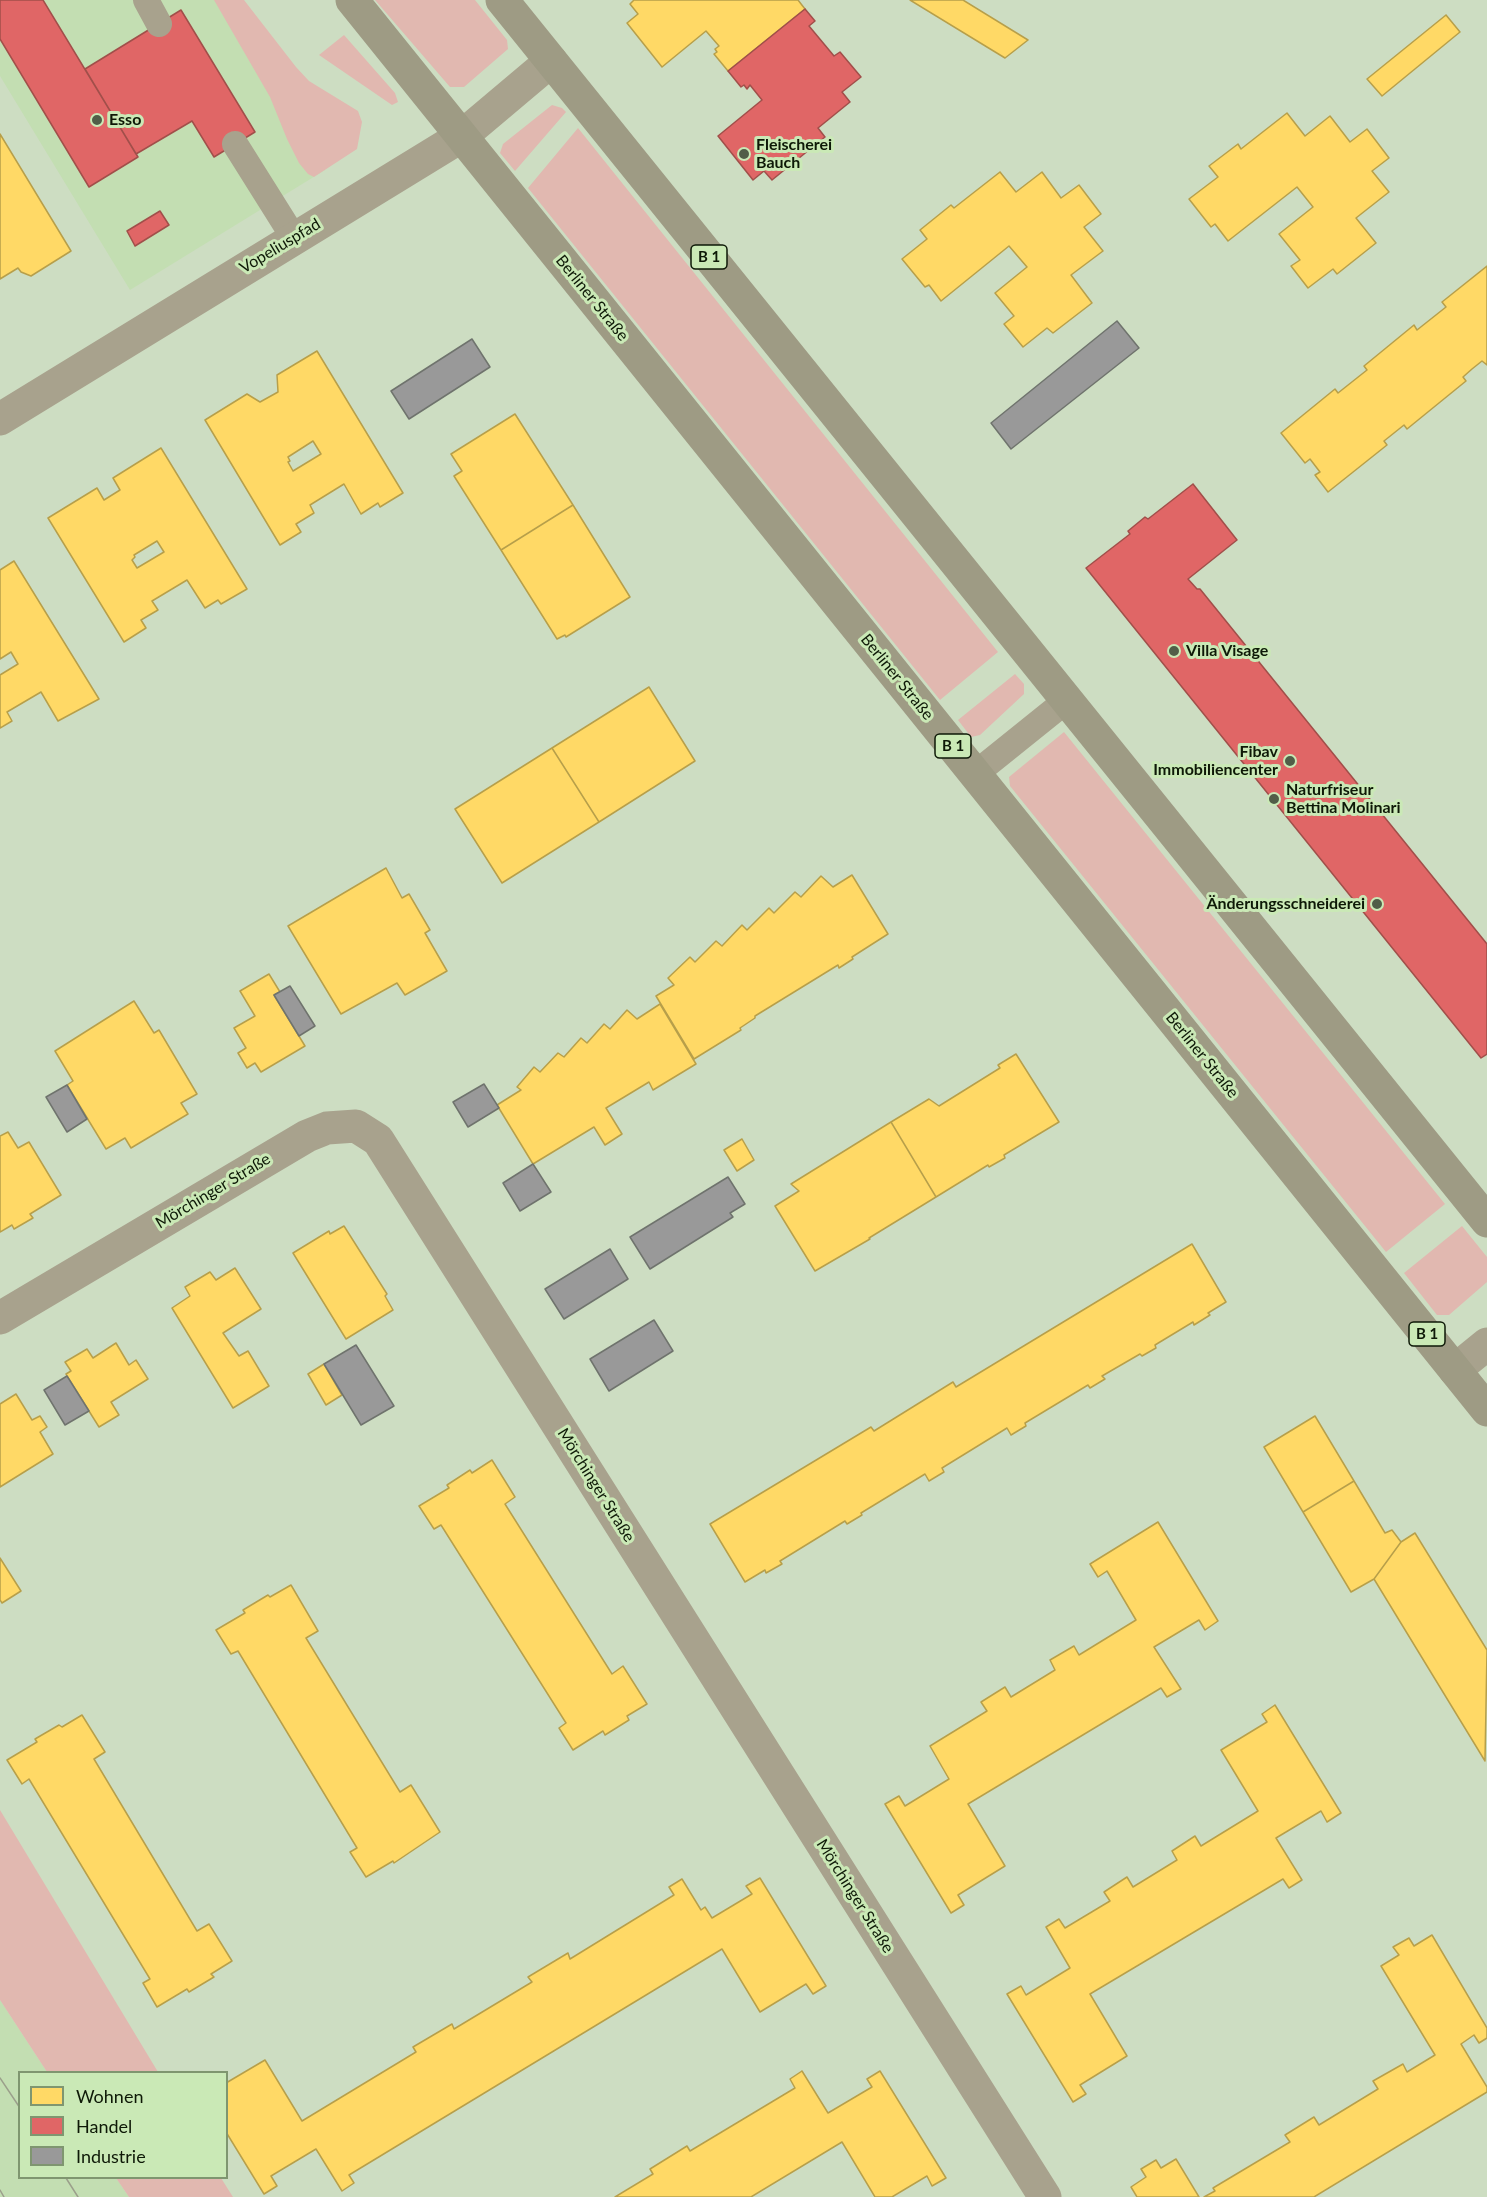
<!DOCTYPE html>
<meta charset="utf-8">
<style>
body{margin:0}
#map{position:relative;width:1487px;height:2197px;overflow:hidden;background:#cdddc2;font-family:Lato,sans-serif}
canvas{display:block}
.legend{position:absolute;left:18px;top:2071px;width:210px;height:108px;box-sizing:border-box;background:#cae9b6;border:2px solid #7f9670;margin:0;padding:8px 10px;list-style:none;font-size:18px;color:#0e1907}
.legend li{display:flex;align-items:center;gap:12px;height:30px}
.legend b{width:30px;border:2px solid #7f9670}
</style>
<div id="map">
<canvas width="1487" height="2197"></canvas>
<ul class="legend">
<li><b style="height:16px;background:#ffd966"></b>Wohnen</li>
<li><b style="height:16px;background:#e06666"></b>Handel</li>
<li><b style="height:16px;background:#999"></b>Industrie</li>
</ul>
</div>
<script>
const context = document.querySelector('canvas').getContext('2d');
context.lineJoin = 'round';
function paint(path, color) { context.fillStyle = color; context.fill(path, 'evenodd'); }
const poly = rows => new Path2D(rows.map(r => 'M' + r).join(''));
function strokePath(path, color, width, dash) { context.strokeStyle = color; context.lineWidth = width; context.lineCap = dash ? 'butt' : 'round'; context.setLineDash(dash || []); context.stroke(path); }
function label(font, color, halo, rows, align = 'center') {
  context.font = font + ' Lato,sans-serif'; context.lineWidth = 6; context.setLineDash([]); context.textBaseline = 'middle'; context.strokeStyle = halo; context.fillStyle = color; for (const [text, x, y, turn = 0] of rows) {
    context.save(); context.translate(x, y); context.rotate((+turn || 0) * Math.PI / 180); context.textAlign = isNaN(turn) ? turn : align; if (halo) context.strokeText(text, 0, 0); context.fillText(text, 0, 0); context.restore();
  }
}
paint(poly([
 [0,0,228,0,325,170,130,290,0,76],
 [0,2000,47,2072,20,2072,20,2178,116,2178,129,2197,0,2197]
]), '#c3deb2');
paint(poly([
 [214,0,244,0,296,67,309,81,358,111,362,122,357,149,314,177,308,174,299,163,287,139,270,97],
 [375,0,475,0,507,40,508,49,464,87,450,87],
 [344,35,395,93,398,102,392,105,319,55],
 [552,105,562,108,566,112,515,171,500,153,503,144],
 [578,128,998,652,940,700,528,188],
 [1015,674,1024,684,1024,694,980,735,971,737,958,720],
 [1064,732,1445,1204,1386,1252,1010,786,1009,777],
 [1462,1226,1487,1257,1487,1282,1449,1315,1437,1315,1404,1273],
 [0,1810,158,2072,47,2072,0,2000],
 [116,2178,221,2178,233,2197,129,2197]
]), '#e1b8b0');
const homes = poly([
 [634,0,798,0,805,9,728,71,714,54,717,52,715,49,719,46,706,31,662,67,627,23,638,14,630,4,634,0],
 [910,0,963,0,1028,40,1005,58,910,0],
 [1446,15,1460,32,1382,96,1367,79,1446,15],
 [1287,113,1305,136,1330,116,1350,142,1367,129,1389,158,1372,171,1389,192,1356,218,1376,243,1337,274,1333,269,1308,288,1291,266,1300,260,1279,234,1313,207,1297,187,1228,241,1215,224,1211,227,1189,199,1218,177,1209,166,1238,144,1241,149,1287,113],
 [0,134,71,251,31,276,21,272,18,268,0,279,0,134],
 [1000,172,1016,192,1042,172,1061,198,1079,185,1101,214,1084,227,1103,251,1071,275,1092,303,1053,333,1047,328,1023,347,1004,324,1014,316,995,293,1027,267,1009,246,941,301,929,285,925,287,902,259,927,239,920,230,951,205,954,208,1000,172],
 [1487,266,1487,365,1482,361,1472,369,1463,377,1466,381,1407,429,1404,425,1384,441,1387,445,1328,492,1315,475,1320,472,1310,459,1305,463,1281,433,1335,389,1338,393,1367,370,1364,366,1414,325,1417,330,1446,307,1442,302,1487,266],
 [317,351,403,493,380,507,378,503,361,514,344,484,310,505,314,513,296,524,301,532,280,545,205,420,247,394,260,402,278,392,277,375,317,351],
 [313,441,321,454,293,471,288,462,290,461,288,457,313,441],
 [515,414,573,505,501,550,454,476,462,471,451,454,515,414],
 [161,448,247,589,221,604,218,600,205,608,187,580,152,601,158,610,141,620,146,628,124,642,48,518,97,488,104,500,120,490,113,478,161,448],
 [157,541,164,552,137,568,132,560,135,557,134,555,157,541],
 [573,505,630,597,566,637,565,635,557,639,501,550,573,505],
 [14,561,99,699,58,721,41,692,7,712,12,721,0,728,0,675,18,664,11,652,0,659,0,570,14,561],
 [649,687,695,761,599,822,552,748,649,687],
 [552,748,599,822,502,883,455,809,552,748],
 [386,868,402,898,409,894,430,930,425,933,447,971,405,995,397,983,341,1014,288,926,386,868],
 [852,875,888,934,852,957,853,959,839,968,838,965,755,1016,755,1018,740,1028,741,1030,694,1059,656,996,674,985,668,978,690,957,695,962,716,941,722,946,742,925,747,930,769,908,774,913,795,892,801,897,821,876,833,887,852,875],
 [269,974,280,992,274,995,305,1046,261,1072,255,1063,247,1068,238,1053,246,1048,234,1028,255,1016,240,991,269,974],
 [134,1001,154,1033,159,1030,197,1094,181,1103,188,1114,131,1148,125,1138,106,1149,67,1085,73,1081,55,1051,134,1001],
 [660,1004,696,1064,653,1090,649,1082,606,1108,622,1134,605,1145,594,1127,533,1164,497,1105,521,1090,517,1087,534,1067,540,1072,558,1053,564,1057,581,1038,587,1043,604,1024,610,1029,627,1010,637,1019,660,1004],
 [1016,1054,1059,1122,1004,1155,1005,1158,989,1167,988,1165,936,1197,891,1122,929,1099,939,1106,1000,1068,998,1065,1016,1054],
 [891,1122,936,1197,869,1238,870,1239,815,1271,775,1206,799,1191,791,1184,891,1122],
 [8,1132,18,1148,29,1142,61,1195,30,1214,33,1218,14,1229,12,1225,0,1232,0,1136,8,1132],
 [742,1139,754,1160,737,1171,724,1150,742,1139],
 [344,1226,387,1294,385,1296,393,1310,346,1339,293,1253,329,1231,330,1234,344,1226],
 [1192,1244,1226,1302,1208,1313,1210,1315,1194,1325,1193,1322,1155,1345,1156,1348,1142,1356,1140,1354,1102,1376,1105,1379,1090,1388,1088,1385,1025,1423,1026,1426,1011,1435,1007,1428,942,1468,944,1472,929,1481,925,1474,861,1513,862,1515,847,1524,845,1521,780,1561,782,1564,766,1573,765,1570,745,1582,710,1524,871,1427,874,1431,953,1382,956,1387,1192,1244],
 [235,1268,261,1309,223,1333,239,1356,248,1351,269,1386,233,1408,172,1308,190,1296,185,1287,210,1272,216,1280,235,1268],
 [116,1343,129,1365,136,1360,148,1379,111,1402,119,1415,99,1427,67,1376,66,1374,71,1371,65,1362,87,1349,93,1358,116,1343],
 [324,1364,342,1395,326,1405,308,1374,324,1364],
 [16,1394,32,1420,40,1416,47,1427,40,1432,53,1454,0,1487,0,1404,16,1394],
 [1315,1416,1354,1481,1303,1512,1264,1447,1315,1416],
 [492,1460,515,1497,505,1504,612,1674,623,1666,647,1704,627,1716,629,1720,605,1735,603,1731,573,1750,559,1728,566,1723,441,1525,434,1529,419,1506,449,1488,447,1485,470,1470,472,1473,492,1460],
 [1354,1481,1385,1533,1392,1530,1401,1542,1374,1579,1351,1592,1303,1512,1354,1481],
 [1158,1522,1218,1621,1205,1630,1199,1620,1154,1647,1181,1689,1167,1697,1161,1688,968,1804,1005,1866,958,1895,964,1905,951,1913,885,1804,899,1796,905,1806,949,1779,930,1746,987,1711,981,1702,1005,1687,1011,1697,1055,1670,1050,1660,1074,1646,1079,1655,1136,1620,1107,1571,1098,1577,1090,1564,1158,1522],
 [1415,1533,1487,1650,1485,1761,1374,1579,1401,1542,1415,1533],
 [0,1558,21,1591,2,1603,0,1600,0,1558],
 [291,1585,318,1631,306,1638,400,1792,411,1785,440,1832,394,1863,393,1861,366,1877,350,1852,357,1848,238,1651,231,1654,216,1630,245,1613,243,1610,268,1595,270,1597,291,1585],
 [1275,1705,1341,1813,1327,1822,1321,1811,1276,1838,1302,1880,1289,1888,1283,1879,1090,1994,1127,2056,1080,2085,1086,2094,1073,2102,1007,1994,1021,1986,1026,1995,1070,1968,1046,1927,1059,1919,1065,1928,1110,1901,1104,1892,1127,1877,1133,1887,1177,1860,1172,1851,1195,1836,1201,1846,1258,1811,1221,1750,1267,1722,1262,1714,1275,1705],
 [82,1715,105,1752,94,1759,197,1931,209,1924,232,1961,211,1974,214,1977,189,1992,187,1989,157,2007,143,1983,150,1979,29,1779,22,1784,7,1760,37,1742,35,1739,59,1725,62,1727,82,1715],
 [760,1878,826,1986,813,1994,806,1984,760,2012,722,1949,349,2175,354,2183,342,2191,316,2149,271,2176,277,2186,264,2194,226,2132,226,2083,265,2060,302,2121,416,2052,413,2047,452,2024,454,2029,532,1982,528,1977,568,1953,570,1959,674,1895,669,1887,682,1879,701,1910,705,1907,712,1918,752,1894,746,1886,760,1878],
 [1432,1935,1487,2028,1487,2038,1479,2043,1474,2035,1461,2044,1487,2087,1487,2092,1314,2197,1204,2197,1215,2191,1213,2188,1290,2142,1285,2135,1314,2117,1319,2125,1378,2089,1373,2081,1403,2064,1407,2072,1435,2055,1381,1966,1399,1955,1393,1947,1409,1938,1414,1946,1432,1935],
 [802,2071,828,2113,872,2087,867,2079,880,2071,946,2178,932,2186,927,2176,892,2197,875,2197,842,2142,751,2197,615,2197,653,2174,650,2169,687,2146,690,2151,795,2088,790,2079,802,2071],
 [1176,2159,1199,2197,1137,2197,1131,2187,1146,2177,1141,2169,1156,2160,1161,2168,1176,2159]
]);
paint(homes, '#ffd966');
strokePath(homes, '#b79f4a', 1.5);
const shops = poly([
 [0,0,43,0,138,157,89,187,0,39,0,0],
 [805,9,815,21,809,26,834,56,840,52,861,77,842,92,850,102,818,128,825,137,772,180,764,171,753,180,718,136,762,100,750,85,747,89,744,85,741,87,728,71,805,9],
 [181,10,255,132,214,157,192,121,136,154,85,69,181,10],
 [160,211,169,225,135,246,127,231,160,211],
 [1193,484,1237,540,1188,579,1197,589,1200,589,1487,944,1487,1054,1481,1058,1086,568,1130,534,1128,531,1145,517,1148,519,1193,484]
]);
paint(shops, '#e06666');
strokePath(shops, '#a14f4a', 1.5);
const industry = poly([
 [1117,321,1139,348,1011,449,991,423,1117,321],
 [472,339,490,367,409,419,391,391,472,339],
 [290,986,315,1026,299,1036,274,995,290,986],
 [484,1084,499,1108,468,1127,453,1102,484,1084],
 [67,1085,87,1119,67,1132,46,1097,67,1085],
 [533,1164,551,1192,520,1211,503,1183,533,1164],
 [728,1177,745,1204,730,1213,733,1217,650,1269,630,1237,728,1177],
 [610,1249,628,1279,564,1319,545,1289,610,1249],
 [654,1320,673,1351,609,1391,590,1359,654,1320],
 [356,1345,394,1406,361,1425,324,1364,356,1345],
 [67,1376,89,1411,65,1425,44,1390,67,1376]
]);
paint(industry, '#999');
strokePath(industry, '#6f736d', 1.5);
strokePath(poly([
 [146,0,159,24],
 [235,144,294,238],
 [975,774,1067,700]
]), '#a8a28d', 26);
strokePath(poly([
 [0,419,462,136,551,61],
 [0,1318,307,1136,327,1128,356,1126,378,1140,1045,2197],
 [1455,1370,1487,1344]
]), '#a8a28d', 33);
strokePath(poly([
 [352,0,1487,1410],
 [502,0,1487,1221]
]), '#9e9b84', 33);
strokePath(poly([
 [0,2078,20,2108],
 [66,2178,78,2197],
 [0,2190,4,2197]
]), '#9b9f8b', 1.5);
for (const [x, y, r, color] of [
 [97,120,6,"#515e48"],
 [744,154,6,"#515e48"],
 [1174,651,6,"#515e48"],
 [1290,761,6,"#515e48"],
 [1274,799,6,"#515e48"],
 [1377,904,6,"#515e48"]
]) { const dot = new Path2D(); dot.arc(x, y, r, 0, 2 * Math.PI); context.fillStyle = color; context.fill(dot); strokePath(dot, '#cae9b6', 2); }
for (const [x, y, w] of [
 [709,257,36],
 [953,746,36],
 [1427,1334,36]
]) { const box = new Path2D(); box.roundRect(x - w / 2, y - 12, w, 24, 4.5); context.fillStyle = '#cae9b6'; context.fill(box); strokePath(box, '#0e1907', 1.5); }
label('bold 15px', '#0e1907', null, [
 ["B 1",709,257],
 ["B 1",953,746],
 ["B 1",1427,1334]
]);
label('bold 16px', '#0e1907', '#cae9b6', [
 ["Esso",109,120],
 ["Fleischerei",756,145],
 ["Bauch",756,163],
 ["Villa Visage",1186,651],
 ["Fibav",1278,752,"right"],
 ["Immobiliencenter",1278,770,"right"],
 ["Naturfriseur",1286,790],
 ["Bettina Molinari",1286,808],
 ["Änderungsschneiderei",1365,904,"right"]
], 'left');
label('16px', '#0e1907', '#cae9b6', [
 ["Vopeliuspfad",280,246,-31],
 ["Berliner Straße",592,298,51],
 ["Berliner Straße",897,677,51],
 ["Berliner Straße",1202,1055,51],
 ["Mörchinger Straße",213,1191,-31],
 ["Mörchinger Straße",596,1485,58],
 ["Mörchinger Straße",855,1896,58]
]);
</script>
